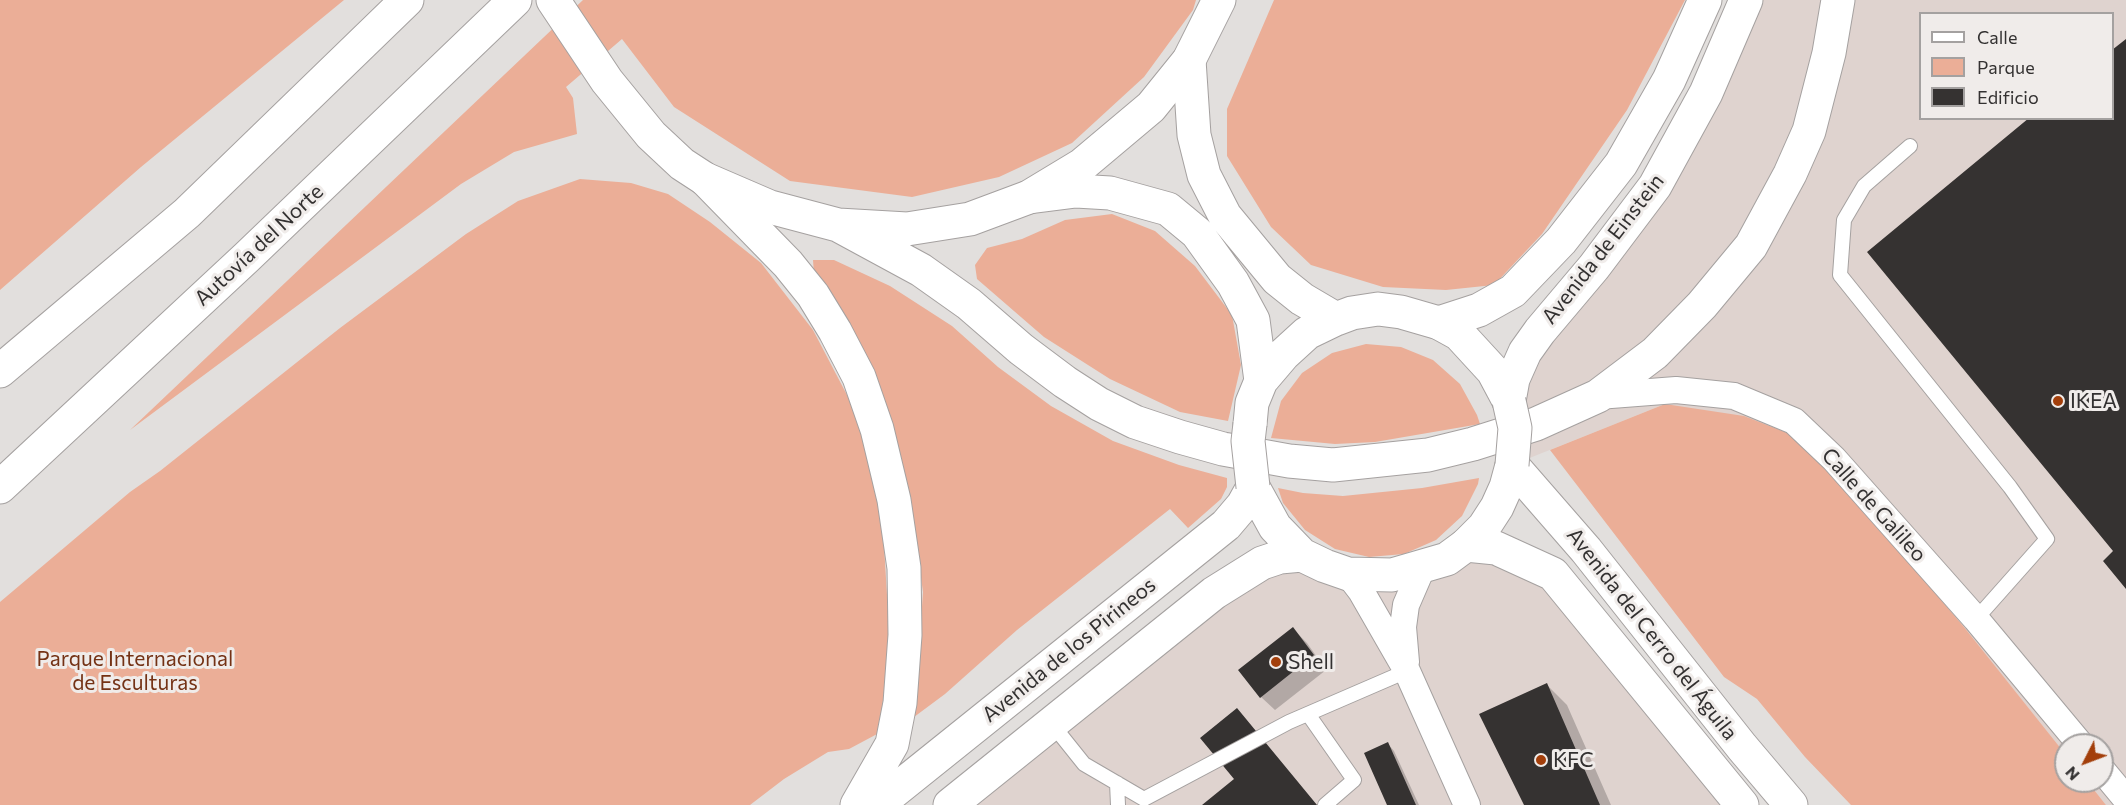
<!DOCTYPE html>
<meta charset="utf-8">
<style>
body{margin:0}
#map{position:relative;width:2126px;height:805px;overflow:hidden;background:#e2dfdd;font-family:Commissioner,sans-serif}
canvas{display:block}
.legend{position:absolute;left:1919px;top:12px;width:195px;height:108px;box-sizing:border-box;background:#f0ecea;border:2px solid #a4a1a0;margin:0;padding:8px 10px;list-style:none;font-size:18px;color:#333131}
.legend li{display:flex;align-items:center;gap:12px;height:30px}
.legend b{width:30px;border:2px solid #a4a1a0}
.north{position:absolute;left:2054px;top:733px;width:60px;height:60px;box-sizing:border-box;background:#f0ecea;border:2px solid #a4a1a0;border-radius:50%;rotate:228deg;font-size:16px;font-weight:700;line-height:24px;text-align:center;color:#333131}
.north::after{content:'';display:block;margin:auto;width:21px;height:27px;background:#a33f0b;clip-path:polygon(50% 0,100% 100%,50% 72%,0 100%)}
</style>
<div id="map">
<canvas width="2126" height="805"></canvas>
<ul class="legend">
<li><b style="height:8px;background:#fff"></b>Calle</li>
<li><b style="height:16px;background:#ebae97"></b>Parque</li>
<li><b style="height:16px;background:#353231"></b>Edificio</li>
</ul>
<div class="north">N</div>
</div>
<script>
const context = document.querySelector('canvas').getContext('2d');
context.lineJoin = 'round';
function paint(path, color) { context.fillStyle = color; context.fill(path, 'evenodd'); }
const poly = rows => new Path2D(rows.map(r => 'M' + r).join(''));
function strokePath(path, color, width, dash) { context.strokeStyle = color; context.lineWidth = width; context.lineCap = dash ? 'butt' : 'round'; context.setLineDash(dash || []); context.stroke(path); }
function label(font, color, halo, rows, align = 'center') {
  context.font = font + ' Commissioner,sans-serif'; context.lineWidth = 6; context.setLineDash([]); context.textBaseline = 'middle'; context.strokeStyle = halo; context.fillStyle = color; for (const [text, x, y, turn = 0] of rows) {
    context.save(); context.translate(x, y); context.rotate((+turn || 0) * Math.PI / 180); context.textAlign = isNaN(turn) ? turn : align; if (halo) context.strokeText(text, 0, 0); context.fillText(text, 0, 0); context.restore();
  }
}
paint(poly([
 [1746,0,2126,0,2126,805,2106,805,2087,781,2102,781,2102,745,2066,745,2066,755,1964,627,1834,473,1665,404,1512,465,1513,379,1594,267],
 [1920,14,2112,14,2112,118,1920,118],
 [1496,548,1553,574,1742,805,950,805,1243,574]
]), '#dfd3cf');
paint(poly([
 [0,0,344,0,141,167,0,290],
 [583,0,1196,0,1193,10,1144,77,1072,143,999,177,912,197,790,181,674,107,622,39,566,87,573,98,577,134,514,152,461,184,130,430],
 [1274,0,1685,0,1627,110,1542,234,1494,285,1446,290,1383,287,1311,265,1271,227,1227,156,1227,109],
 [580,179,631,183,668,194,710,222,761,263,813,330,858,416,882,513,890,644,879,733,849,749,828,752,784,779,750,805,0,805,0,602,130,492,160,471,340,328,466,234,518,201],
 [1112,214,1155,231,1195,266,1232,315,1241,365,1228,421,1180,412,1110,379,1044,337,977,279,975,265,987,248,1022,239,1065,220],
 [813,260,834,260,890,286,952,326,998,367,1051,406,1113,441,1179,465,1227,478,1227,487,1221,499,1188,528,1170,509,1017,630,945,694,910,720,917,678,923,592,909,492,888,413,814,274],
 [1366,344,1401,347,1433,360,1460,384,1477,415,1480,424,1375,442,1335,444,1271,438,1281,401,1302,373,1332,353],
 [1665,404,1744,416,1790,434,1834,473,1964,627,2066,755,2066,781,2087,781,2106,805,1851,805,1805,757,1757,699,1724,677,1550,450],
 [1479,478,1478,484,1462,516,1436,540,1404,554,1369,557,1335,549,1305,530,1283,503,1278,488,1303,493,1343,496,1422,488]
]), '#ebae97');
paint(poly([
 [1293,629,1307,643,1326,670,1275,710,1261,697],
 [1547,685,1567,705,1611,805,1526,805],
 [1388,744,1394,751,1419,805,1388,805]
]), '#0003');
paint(poly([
 [2126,39,2126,589,2103,561,2113,551,1867,252,2029,118,2112,118,2112,50],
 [1293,627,1314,655,1260,698,1238,670],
 [1547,683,1600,805,1524,805,1479,714],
 [1237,708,1317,805,1202,805,1234,779,1200,738],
 [1388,742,1416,805,1387,805,1364,753]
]), '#353231');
const lane = poly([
 [1910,146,1864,186,1844,220,1840,275,2010,487,2047,539,1976,619],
 [1308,714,1354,780,1325,805],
 [1052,724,1084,764,1144,799,1289,722,1407,671],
 [1117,783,1118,805]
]);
const street = poly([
 [1598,396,1676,390,1734,396,1794,421,1834,459,1976,619,2081,745],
 [1348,574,1361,591,1407,671,1467,805],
 [1406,662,1403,627,1406,605,1422,568],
 [2102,770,2126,799]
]);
const secondary = poly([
 [1439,323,1479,310,1513,291,1561,241,1621,164,1669,80,1705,0],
 [1509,401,1513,379,1525,352,1540,331,1594,267,1655,186,1706,93,1746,0],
 [1512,465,1586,550,1742,747,1791,805],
 [1466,545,1496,548,1553,574,1742,805]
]);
const primary = poly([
 [1189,60,1194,135,1204,175,1225,216,1277,279,1302,299,1336,319],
 [705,179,788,264,813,295,835,331,859,377,877,429,894,500,904,568,905,635,900,703,892,744,857,805],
 [1029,197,1076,191,1110,193,1168,209,1197,233,1233,283,1253,320,1261,381],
 [1250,424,1252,403,1261,381,1284,354,1307,333,1336,319,1352,313,1378,309,1401,312,1439,323,1459,334,1493,371,1509,401],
 [1253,487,1275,527,1302,555,1325,566,1348,574,1392,575,1447,559,1466,545,1484,527,1497,507,1506,487,1512,465],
 [877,805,1226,525,1243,505,1253,487],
 [950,805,1214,593,1262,563,1280,557,1302,555]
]);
const highway = poly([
 [553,0,607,81,651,135,682,164,705,179,770,207,838,225,907,229,970,219,1029,197,1082,165,1151,107,1189,60,1219,0],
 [838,225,921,270,969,304,1021,349,1065,382,1099,404,1135,422,1180,437,1223,449,1289,461,1333,465,1428,455,1473,444,1536,424,1598,396,1655,353,1702,305,1751,246,1790,174,1809,131,1829,53,1838,0],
 [0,371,187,213,407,0],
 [0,487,247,257,515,0]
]);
strokePath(lane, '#a5a1a0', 16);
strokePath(street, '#a5a1a0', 28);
strokePath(secondary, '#a5a1a0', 35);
strokePath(primary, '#a5a1a0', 35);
strokePath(highway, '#a5a1a0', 35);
strokePath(lane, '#fff', 14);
strokePath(street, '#fff', 26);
strokePath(secondary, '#fff', 33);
strokePath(primary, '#fff', 33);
strokePath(highway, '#fff', 33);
const primaryBridge = poly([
 [1509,401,1515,428,1512,465],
 [1250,424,1248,441,1253,487]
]);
strokePath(primaryBridge, '#a5a1a0', 35, []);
strokePath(primaryBridge, '#fff', 33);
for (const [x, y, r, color] of [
 [2058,401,6,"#a33f0b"],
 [1276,662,6,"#a33f0b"],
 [1541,760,6,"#a33f0b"]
]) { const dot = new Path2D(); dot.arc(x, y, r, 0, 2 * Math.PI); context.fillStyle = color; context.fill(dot); strokePath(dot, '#f0ecea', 2); }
label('21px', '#333131', '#f0ecea', [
 ["Autovía del Norte",259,245,-43],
 ["Avenida de Einstein",1603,249,-52],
 ["Calle de Galileo",1874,505,48],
 ["Avenida del Cerro del Águila",1652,634,52],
 ["Avenida de los Pirineos",1069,650,-39]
]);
label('21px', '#333131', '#f0ecea', [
 ["IKEA",2070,401],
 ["Shell",1288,662],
 ["KFC",1553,760]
], 'left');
label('21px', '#743215', '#f0ecea', [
 ["Parque Internacional",135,659],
 ["de Esculturas",135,683]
]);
</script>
